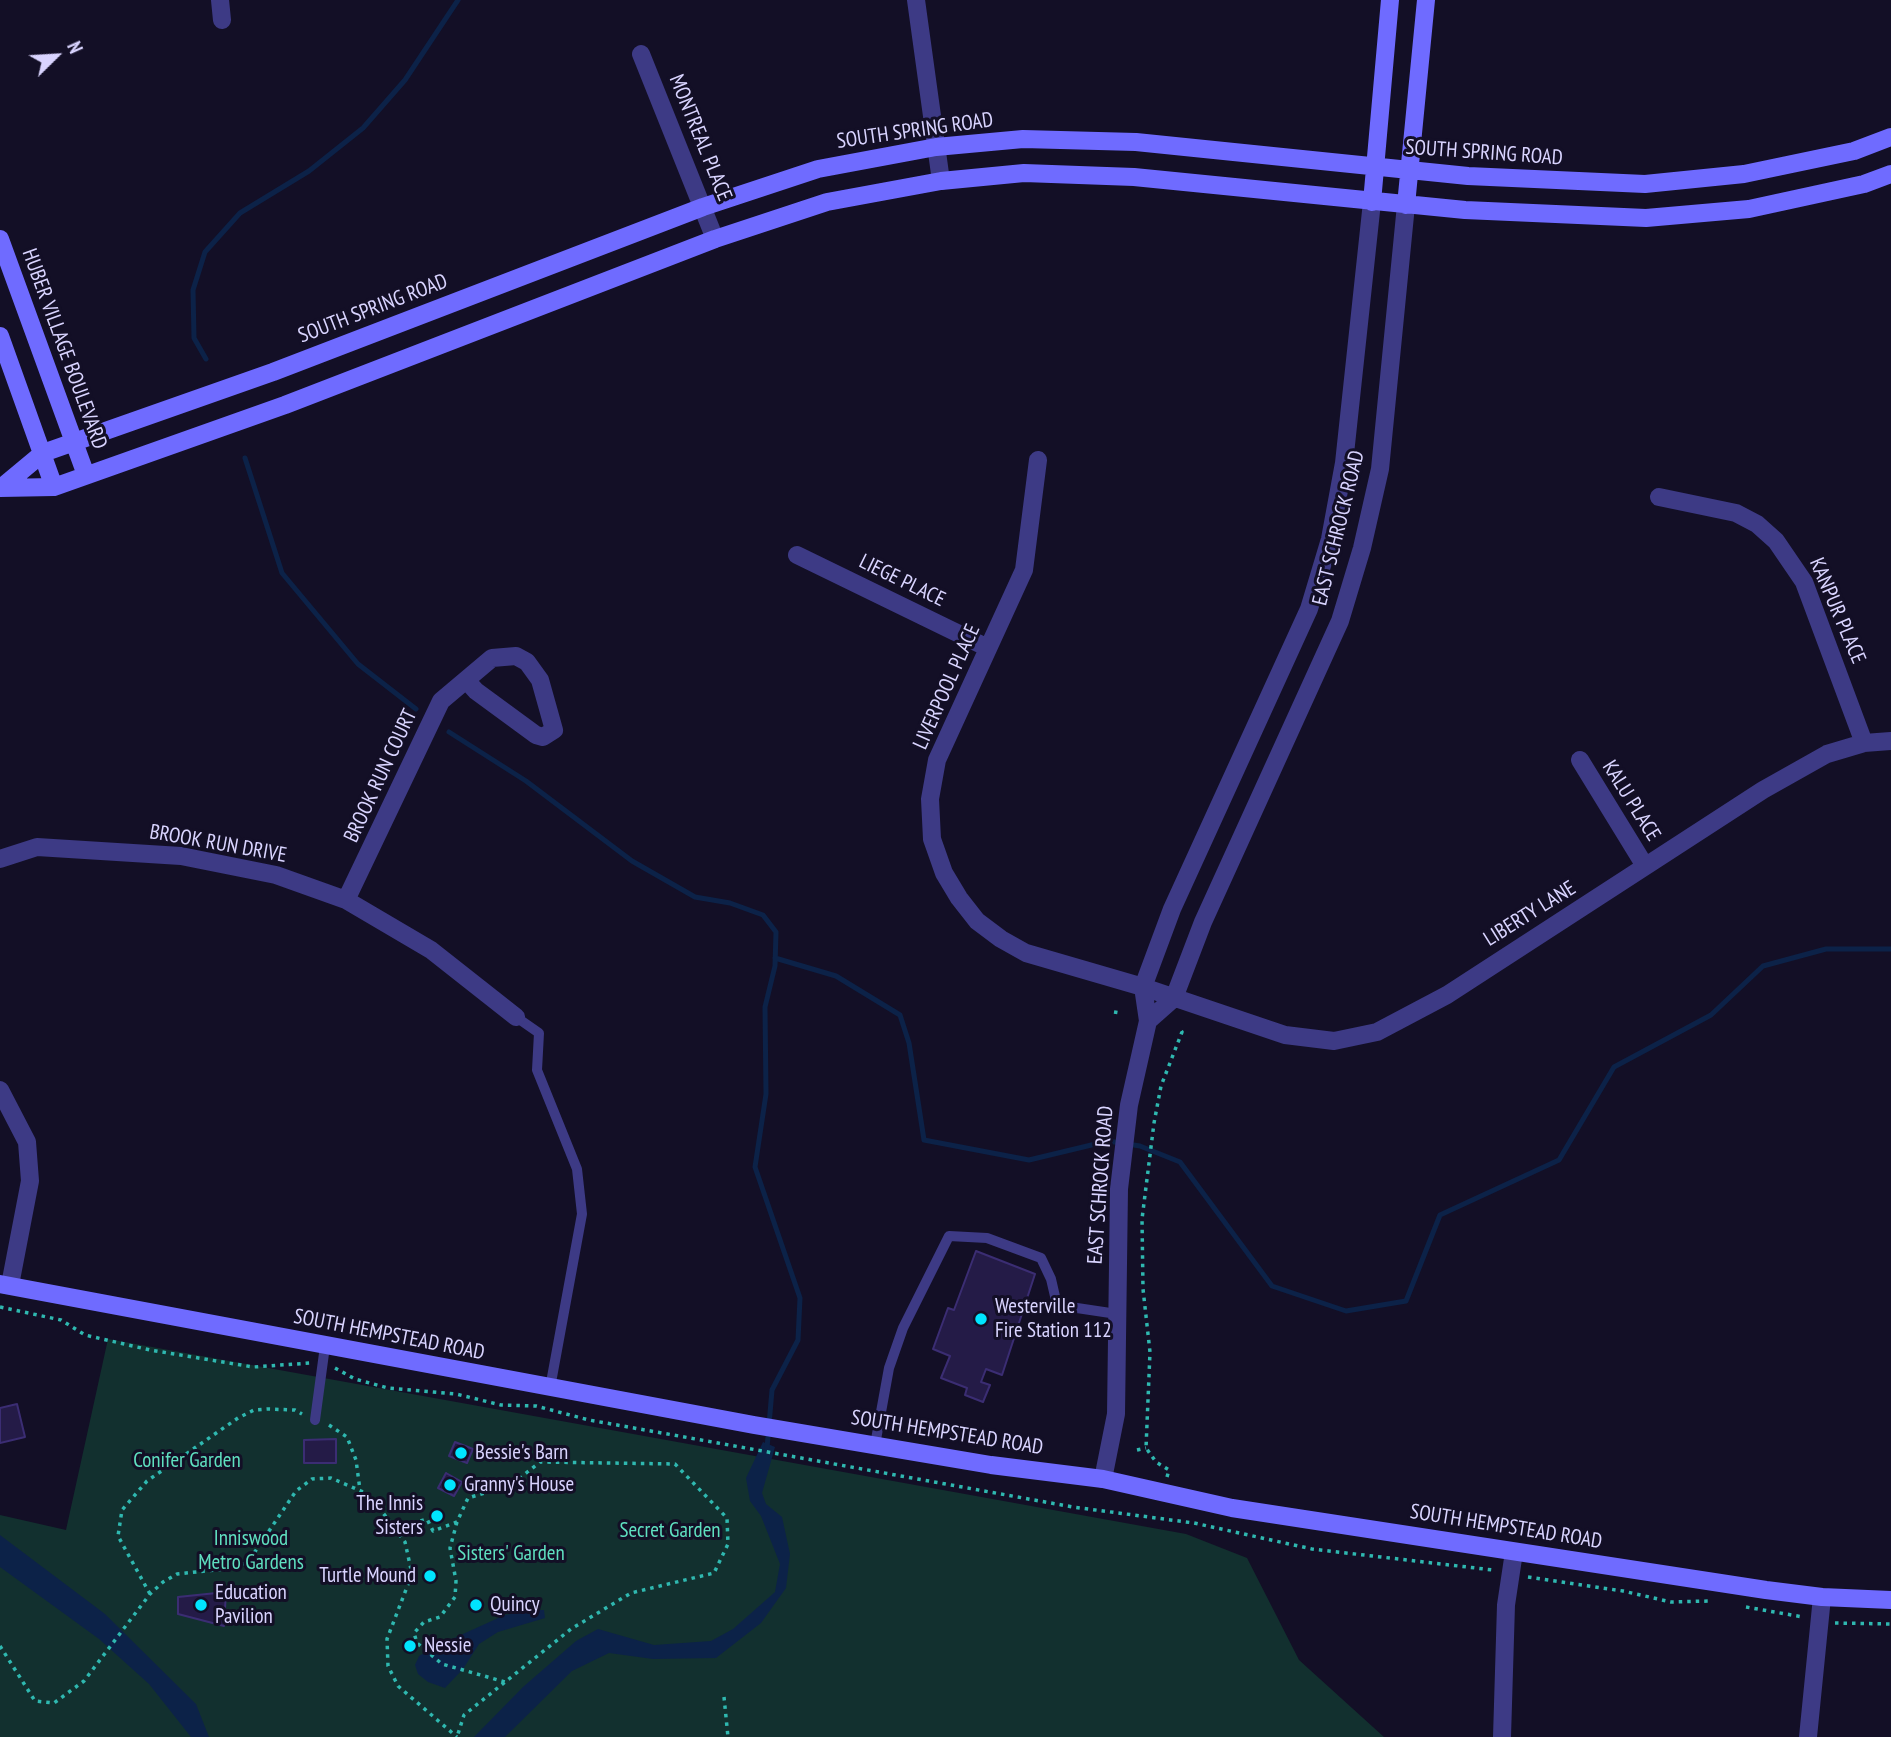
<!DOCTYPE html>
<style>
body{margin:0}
#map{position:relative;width:1891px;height:1737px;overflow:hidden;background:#130f26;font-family:"PT Sans Narrow",sans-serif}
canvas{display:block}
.north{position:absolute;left:21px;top:21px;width:70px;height:70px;-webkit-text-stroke:5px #130f26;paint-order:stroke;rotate:66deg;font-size:19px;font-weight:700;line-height:28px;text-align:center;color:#d9d4ff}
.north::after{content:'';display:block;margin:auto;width:24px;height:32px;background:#d9d4ff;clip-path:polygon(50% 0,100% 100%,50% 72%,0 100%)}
</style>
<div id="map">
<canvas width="1891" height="1737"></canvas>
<div class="north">N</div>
</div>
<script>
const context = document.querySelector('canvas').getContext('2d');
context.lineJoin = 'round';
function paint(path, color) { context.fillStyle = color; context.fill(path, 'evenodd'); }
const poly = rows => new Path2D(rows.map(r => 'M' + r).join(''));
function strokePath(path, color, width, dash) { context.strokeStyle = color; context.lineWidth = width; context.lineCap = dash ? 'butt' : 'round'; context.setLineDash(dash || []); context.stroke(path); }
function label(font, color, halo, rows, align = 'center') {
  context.font = font + ' "PT Sans Narrow",sans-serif'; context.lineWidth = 6; context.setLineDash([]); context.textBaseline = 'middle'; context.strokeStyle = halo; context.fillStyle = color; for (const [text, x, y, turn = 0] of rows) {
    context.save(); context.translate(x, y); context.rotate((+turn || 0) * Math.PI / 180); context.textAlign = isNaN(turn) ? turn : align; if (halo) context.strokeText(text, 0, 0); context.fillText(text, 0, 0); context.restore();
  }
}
paint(poly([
 [108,1339,1186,1534,1247,1558,1299,1660,1384,1737,0,1737,0,1515,66,1530]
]), '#12302f');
paint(poly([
 [763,1442,775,1447,762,1493,766,1504,782,1517,790,1554,786,1588,761,1623,716,1658,653,1659,609,1653,572,1671,505,1737,474,1737,523,1687,576,1641,598,1629,654,1645,711,1641,733,1629,775,1592,780,1564,761,1516,750,1501,746,1478],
 [0,1535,105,1614,196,1704,209,1737,191,1737,149,1684,99,1639,0,1567],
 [539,1610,544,1610,545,1618,498,1632,479,1644,463,1669,445,1688,428,1682,418,1674,415,1665,419,1656,443,1643,505,1615]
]), '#0c2248');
strokePath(poly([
 [206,359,194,338,193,290,205,252,240,213,309,171,363,128,405,80,458,0],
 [245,458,282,573,358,664,416,709],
 [449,732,526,781,632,861,695,897,730,903,763,915,776,932,775,966,765,1007,766,1094,755,1167,800,1298,798,1340,772,1390,767,1448],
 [775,958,836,976,900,1015,909,1043,924,1140,1029,1160,1108,1141,1140,1146,1180,1162,1272,1286,1346,1311,1406,1301,1440,1215,1559,1160,1614,1067,1711,1015,1763,966,1826,949,1891,949]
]), '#0c2248', 5);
const building = poly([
 [976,1251,1035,1274,1002,1375,986,1369,981,1382,990,1385,983,1402,965,1395,967,1388,941,1378,950,1356,933,1349,948,1308,954,1310,976,1251],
 [17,1404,25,1437,0,1443,0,1408,17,1404],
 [336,1439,336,1463,304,1463,304,1440,336,1439],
 [455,1442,473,1449,467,1463,449,1456,455,1442],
 [446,1473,462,1482,454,1496,438,1488,446,1473],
 [226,1592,224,1626,178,1614,178,1597,226,1592]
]);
paint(building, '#241b47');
strokePath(building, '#3b2d73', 2);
strokePath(poly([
 [1114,1012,1120,1013],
 [0,1307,61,1320,85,1335,150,1350,253,1367,310,1363],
 [335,1368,355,1379,388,1388,456,1394,501,1405,536,1406,589,1420,718,1443,1073,1507,1194,1523,1312,1549,1493,1570],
 [329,1425,347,1437,356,1460,360,1490],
 [1137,1450,1146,1448],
 [1167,1477,1169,1470,1156,1462,1146,1448,1150,1352,1143,1289,1142,1219,1154,1123,1161,1086,1182,1032,1178,1029],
 [457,1522,450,1548,456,1581,455,1597,440,1617,424,1622,414,1633,417,1643,442,1664,505,1682],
 [396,1528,427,1519,433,1531,457,1522,468,1498,511,1485,540,1462,675,1464,727,1518,728,1544,714,1573,631,1593,571,1629,464,1715,457,1737],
 [1528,1577,1623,1591,1671,1602,1710,1601],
 [150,1594,118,1536,122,1510,147,1481,238,1418,254,1410,267,1409,295,1410,302,1414],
 [1746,1607,1803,1617],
 [1835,1623,1891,1624],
 [0,1646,35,1701,54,1703,84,1681,150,1594,163,1582,177,1574,234,1568,248,1562,296,1491,312,1479,331,1478,361,1491,374,1501,405,1542,412,1574,387,1639,388,1666,398,1686,457,1737],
 [724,1697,728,1737]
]), '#2fb8b0', 3.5, [3.5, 5]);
strokePath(poly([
 [516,1017,539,1033,537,1070,577,1169,582,1214,550,1388],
 [315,1420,325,1346],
 [875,1445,889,1368,903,1328,949,1236,987,1238,1041,1258,1051,1279,1057,1305,1117,1314]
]), '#3d3a85', 10);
strokePath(poly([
 [220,0,222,20],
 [916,0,941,181],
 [641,54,715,239],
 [1038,460,1024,570,937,760,930,799,932,839,944,873,959,898,977,921,1001,939,1026,953,1143,987,1285,1035,1334,1041,1377,1032,1447,995,1763,790,1827,754,1864,743,1891,741],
 [1659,497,1736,513,1757,524,1776,541,1804,582,1864,743],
 [797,555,988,648],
 [1580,760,1645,866],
 [0,859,37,847,181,856,276,875,346,900,431,950,516,1017],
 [346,900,441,701,492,658,516,656,527,662,540,680,554,730,543,737,536,735,476,691,466,680],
 [1148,1021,1174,998,1203,922,1340,621,1362,548,1380,469,1406,205],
 [0,1090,27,1142,30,1181,10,1285],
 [1103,1479,1116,1414,1119,1189,1129,1105,1148,1021,1143,987,1172,909,1309,609,1330,539,1344,463,1372,202],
 [1502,1737,1506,1605,1514,1552],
 [1808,1737,1822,1597]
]), '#3d3a85', 18);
strokePath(poly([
 [1372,202,1390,0],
 [1406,205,1426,0],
 [0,239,86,475],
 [0,336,54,487],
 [0,488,54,487,285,405,715,239,827,202,941,181,1024,173,1134,177,1465,210,1646,218,1749,209,1864,184,1891,174],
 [1,488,43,453,273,372,703,207,818,169,936,147,1023,139,1136,142,1468,176,1645,184,1744,174,1854,151,1891,137],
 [0,1284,754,1425,991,1465,1103,1479,1232,1508,1766,1590,1822,1597,1891,1600]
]), '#6f6bff', 18);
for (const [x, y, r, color] of [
 [981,1319,7,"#00e5ff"],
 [461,1453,7,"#00e5ff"],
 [450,1485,7,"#00e5ff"],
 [437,1516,7,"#00e5ff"],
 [430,1576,7,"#00e5ff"],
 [201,1605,7,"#00e5ff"],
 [476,1605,7,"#00e5ff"],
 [410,1646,7,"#00e5ff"]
]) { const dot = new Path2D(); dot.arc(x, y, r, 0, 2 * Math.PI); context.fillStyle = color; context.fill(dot); strokePath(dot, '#130f26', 2.5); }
label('21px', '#d9d4ff', '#130f26', [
 ["SOUTH SPRING ROAD",915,131,-8],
 ["MONTREAL PLACE",700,138,68],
 ["SOUTH SPRING ROAD",1484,153,4],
 ["SOUTH SPRING ROAD",373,309,-21],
 ["HUBER VILLAGE BOULEVARD",64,349,70],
 ["EAST SCHROCK ROAD",1339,528,-76],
 ["LIEGE PLACE",902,581,26],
 ["KANPUR PLACE",1837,611,67],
 ["LIVERPOOL PLACE",947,687,-66],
 ["BROOK RUN COURT",381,776,-65],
 ["KALU PLACE",1631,801,58],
 ["BROOK RUN DRIVE",218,844,10],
 ["LIBERTY LANE",1530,914,-32],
 ["EAST SCHROCK ROAD",1101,1185,-86],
 ["SOUTH HEMPSTEAD ROAD",389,1335,11],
 ["SOUTH HEMPSTEAD ROAD",947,1433,9],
 ["SOUTH HEMPSTEAD ROAD",1506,1527,9]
]);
label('21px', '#d9d4ff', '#130f26', [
 ["Westerville",995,1307],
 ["Fire Station 112",995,1331],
 ["Bessie's Barn",475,1453],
 ["Granny's House",464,1485],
 ["The Innis",423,1504,"right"],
 ["Sisters",423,1528,"right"],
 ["Turtle Mound",416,1576,"right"],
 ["Education",215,1593],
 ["Pavilion",215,1617],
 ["Quincy",490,1605],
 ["Nessie",424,1646]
], 'left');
label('21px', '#5fe0c0', '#130f26', [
 ["Conifer Garden",187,1461],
 ["Secret Garden",670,1531],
 ["Inniswood",251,1539],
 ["Metro Gardens",251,1563],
 ["Sisters' Garden",511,1554]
]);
</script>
